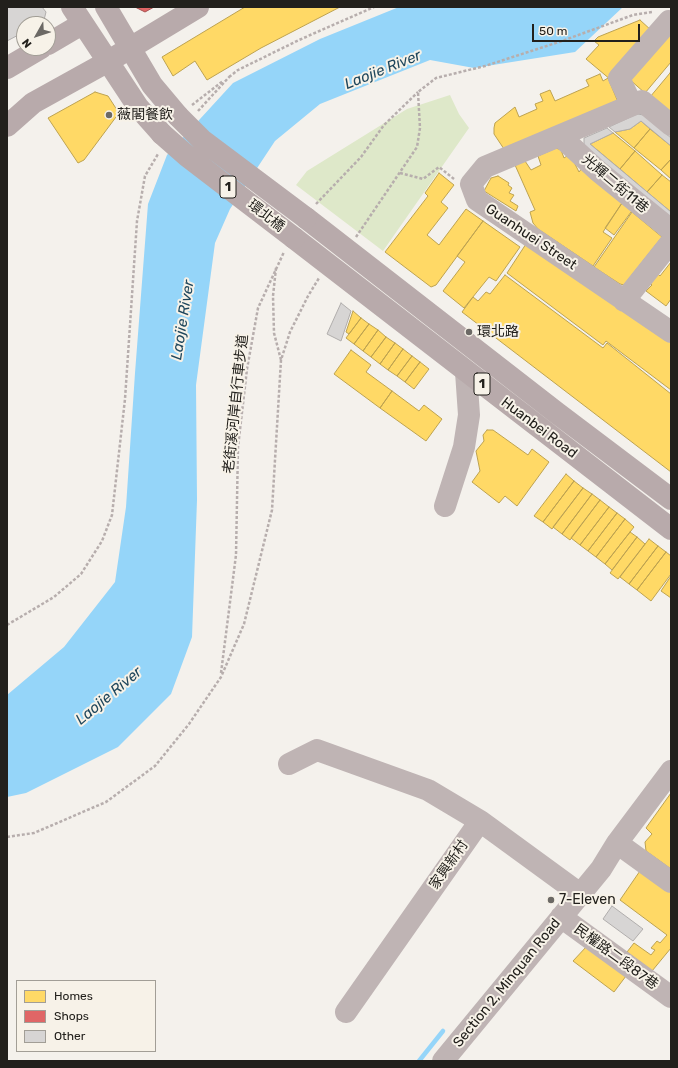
<!DOCTYPE html>
<meta charset="utf-8">
<style>
body{margin:0}
#map{position:relative;width:678px;height:1068px;overflow:hidden;background:#f4f1ec;font-family:Rubik,sans-serif}
canvas{display:block}
.frame{position:absolute;inset:0;border:8px solid #22201c;pointer-events:none}
.legend{position:absolute;left:16px;top:980px;width:140px;height:72px;box-sizing:border-box;background:#f7f2e8;border:1px solid #a29e96;margin:0;padding:5px 7px;list-style:none;font-size:12px;color:#22201c}
.legend li{display:flex;align-items:center;gap:8px;height:20px}
.legend b{width:20px;border:1px solid #a29e96}
.north{position:absolute;left:16px;top:16px;width:40px;height:40px;box-sizing:border-box;background:#f7f2e8;border:1px solid #a29e96;border-radius:50%;rotate:231deg;font-size:11px;font-weight:700;line-height:16px;text-align:center;color:#22201c}
.north::after{content:'';display:block;margin:auto;width:14px;height:18px;background:#6c6965;clip-path:polygon(50% 0,100% 100%,50% 72%,0 100%)}
.scale{position:absolute;left:532px;top:24px;width:108px;height:18px;box-sizing:border-box;border:2px solid #22201c;border-top:0;padding-left:5px;font-size:12px;line-height:14px;white-space:nowrap;color:#22201c;-webkit-text-stroke:3px #f7f2e8;paint-order:stroke}
</style>
<div id="map">
<canvas width="678" height="1068"></canvas>
<div class="frame"></div>
<ul class="legend">
<li><b style="height:11px;background:#ffd966"></b>Homes</li>
<li><b style="height:11px;background:#e06666"></b>Shops</li>
<li><b style="height:11px;background:#d7d5d4"></b>Other</li>
</ul>
<div class="north">N</div>
<div class="scale">50 m</div>
</div>
<script>
const context = document.querySelector('canvas').getContext('2d');
context.lineJoin = 'round';
function paint(path, color) { context.fillStyle = color; context.fill(path, 'evenodd'); }
const poly = rows => new Path2D(rows.map(r => 'M' + r).join(''));
function strokePath(path, color, width, dash) { context.strokeStyle = color; context.lineWidth = width; context.lineCap = dash ? 'butt' : 'round'; context.setLineDash(dash || []); context.stroke(path); }
function label(font, color, halo, rows, align = 'center') {
  context.font = font + ' Rubik,"Noto Sans TC",sans-serif'; context.lineWidth = 4; context.setLineDash([]); context.textBaseline = 'middle'; context.strokeStyle = halo; context.fillStyle = color; for (const [text, x, y, turn = 0] of rows) {
    context.save(); context.translate(x, y); context.rotate((+turn || 0) * Math.PI / 180); context.textAlign = isNaN(turn) ? turn : align; if (halo) context.strokeText(text, 0, 0); context.fillText(text, 0, 0); context.restore();
  }
}
paint(poly([
 [450,95,459,114,469,128,383,251,296,185,307,171,407,109]
]), '#dee8c9');
paint(poly([
 [399,7,623,7,575,52,474,68,430,60,320,104,275,141,230,209,215,243,196,385,197,500,192,637,171,694,118,747,26,793,7,797,7,695,64,647,115,582,126,507,135,373,148,204,167,155,233,83,320,39]
]), '#95d5f9');
const homes = poly([
 [245,7,340,7,261,48,207,80,195,61,173,76,162,57,245,7],
 [640,20,652,31,611,80,586,59,599,45,594,41,598,37,640,20],
 [671,26,671,62,645,93,629,79,671,26],
 [670,73,671,74,671,110,668,112,650,97,670,73],
 [600,74,603,81,608,78,618,102,504,149,494,134,494,128,495,123,515,107,519,117,537,109,535,104,543,101,540,94,550,90,555,101,589,86,586,80,600,74],
 [95,92,108,96,119,113,84,160,78,163,48,118,95,92],
 [641,121,650,129,634,148,615,132,630,129,641,121],
 [650,129,671,146,671,159,661,170,634,148,650,129],
 [613,133,635,151,620,169,590,144,613,133],
 [556,148,561,150,564,158,570,154,579,172,583,167,624,200,603,232,612,238,593,266,538,229,533,223,530,212,535,210,515,165,525,161,531,170,541,165,538,156,556,148],
 [635,151,662,175,647,192,620,169,635,151],
 [671,159,671,179,661,170,671,159],
 [439,173,454,185,441,202,448,208,427,235,439,245,466,209,483,221,436,285,431,287,385,252,428,196,425,193,439,173],
 [662,175,671,182,671,212,647,192,662,175],
 [498,176,509,183,508,185,512,188,509,193,514,195,510,201,518,206,516,211,484,191,491,178,498,176],
 [624,200,634,208,614,235,605,228,624,200],
 [632,212,662,237,624,285,620,284,594,267,632,212],
 [483,221,520,247,496,281,489,277,464,308,443,291,465,262,457,256,483,221],
 [526,244,671,340,671,390,606,341,603,345,507,273,526,244],
 [671,256,671,299,666,306,646,291,652,285,650,283,657,273,660,276,671,262,668,259,671,256],
 [505,275,603,348,607,343,671,394,671,472,462,312,473,297,478,301,486,292,490,294,505,275],
 [353,311,361,318,349,334,346,332,353,311],
 [361,318,369,324,354,344,346,338,361,318],
 [369,324,378,330,363,351,354,344,369,324],
 [378,330,386,337,371,357,363,351,378,330],
 [386,337,395,343,380,364,371,357,386,337],
 [395,343,403,349,388,370,380,364,395,343],
 [403,349,412,356,397,376,388,370,403,349],
 [351,350,371,365,366,372,392,391,380,408,334,374,351,350],
 [412,356,420,362,405,382,397,376,412,356],
 [420,362,429,369,414,389,405,382,420,362],
 [392,391,419,411,424,405,442,419,426,441,380,408,392,391],
 [487,430,493,430,528,455,532,449,549,462,517,506,505,496,499,503,472,482,480,471,476,451,484,441,483,435,487,430],
 [566,474,574,481,543,522,534,516,566,474],
 [574,481,583,488,552,529,543,522,574,481],
 [583,488,592,494,562,534,553,527,583,488],
 [592,494,600,500,570,540,562,534,592,494],
 [600,500,609,507,580,545,571,538,600,500],
 [609,507,617,513,588,551,580,545,609,507],
 [617,513,625,519,596,557,588,551,617,513],
 [625,519,634,527,605,564,596,557,625,519],
 [630,532,637,537,612,570,605,564,630,532],
 [637,537,645,544,618,579,610,573,637,537],
 [649,539,658,546,629,584,620,577,649,539],
 [658,546,666,552,637,590,629,584,658,546],
 [666,552,671,556,671,574,651,601,637,590,666,552],
 [671,576,671,598,661,591,671,576],
 [671,793,671,869,646,851,645,842,652,834,646,828,671,793],
 [642,868,671,889,671,948,652,971,627,952,634,943,651,955,655,950,651,948,657,941,660,943,667,935,620,900,642,868],
 [587,946,626,976,614,992,573,961,587,946]
]);
paint(homes, '#ffd966');
strokePath(homes, '#bda250', 1);
const shops = poly([
 [135,7,154,7,145,12,135,7]
]);
paint(shops, '#e06666');
strokePath(shops, '#a75150', 1);
strokePath(poly([
 [419,1061,443,1031]
]), '#95d5f9', 4.5);
const building = poly([
 [7,7,42,7,46,12,44,20,38,24,24,24,24,32,7,41,7,7],
 [637,114,644,115,671,138,671,146,641,121,630,129,615,132,609,127,637,114],
 [607,128,613,133,590,144,671,212,671,220,584,150,584,138,607,128],
 [341,303,351,311,341,341,327,334,341,303],
 [612,906,643,929,633,941,603,919,612,906]
]);
paint(building, '#d7d5d4');
strokePath(building, '#b0adac', 1);
strokePath(poly([
 [229,77,238,70,299,40,374,7],
 [192,105,223,81],
 [198,111,230,76],
 [400,173,423,179,439,167,454,179],
 [316,204,361,157,384,125,418,92],
 [356,237,417,147,420,128,418,92,436,78,485,66,562,41,633,15,652,12],
 [276,268,273,296,274,333,281,360],
 [7,625,54,597,81,574,102,541,112,515,125,399,137,221,145,176,158,154],
 [221,673,236,555,238,447,247,369,258,308,284,252],
 [7,837,34,833,106,802,155,766,189,724,221,677,244,624,272,510,281,360,290,332,308,296,319,278]
]), '#b7aead', 2.5, [3, 2]);
strokePath(poly([
 [632,105,619,78,669,21],
 [671,125,642,101,485,167,471,184,477,200,671,332],
 [560,136,598,171,671,230],
 [624,301,671,242],
 [445,506,464,447,469,415,466,372],
 [289,764,317,750,428,790,480,821],
 [617,843,671,882],
 [561,917,671,997],
 [346,1012,480,821,580,894],
 [443,1061,601,869,617,843,671,771]
]), '#bfb4b4', 22);
strokePath(poly([
 [72,7,138,107,162,134],
 [106,7,152,85,178,116],
 [48,44,82,24],
 [7,68,41,48],
 [7,126,33,103,107,62,198,7],
 [306,218,557,413,671,499],
 [294,238,671,529]
]), '#b8aaab', 22);
strokePath(poly([
 [178,116,202,140,306,218],
 [162,134,187,156,294,238]
]), '#b8aaab', 22);
for (const [x, y, r, color] of [
 [109,115,4,"#6c6965"],
 [469,332,4,"#6c6965"],
 [551,900,4,"#6c6965"]
]) { const dot = new Path2D(); dot.arc(x, y, r, 0, 2 * Math.PI); context.fillStyle = color; context.fill(dot); strokePath(dot, '#f7f2e8', 1.5); }
for (const [x, y, w] of [
 [228,187,16],
 [482,384,16]
]) { const box = new Path2D(); box.roundRect(x - w / 2, y - 11, w, 22, 3); context.fillStyle = '#f7f2e8'; context.fill(box); strokePath(box, '#22201c', 1); }
label('bold 13px', '#22201c', null, [
 ["1",228,187],
 ["1",482,384]
]);
label('14px', '#22201c', '#f7f2e8', [
 ["薇閣餐飲",117,115],
 ["環北路",477,332],
 ["7-Eleven",559,900]
], 'left');
label('14px', '#22201c', '#f7f2e8', [
 ["光輝二街11巷",615,184,40],
 ["環北橋",266,216,38],
 ["Guanhuei Street",531,237,34],
 ["老街溪河岸自行車步道",236,404,-84],
 ["Huanbei Road",539,428,37],
 ["家興新村",449,865,-55],
 ["民權路二段87巷",616,957,36],
 ["Section 2, Minquan Road",507,983,-51]
]);
label('italic 15px', '#1e465c', '#f7f2e8', [
 ["Laojie River",383,70,-22],
 ["Laojie River",183,320,-81],
 ["Laojie River",109,696,-40]
]);
</script>
